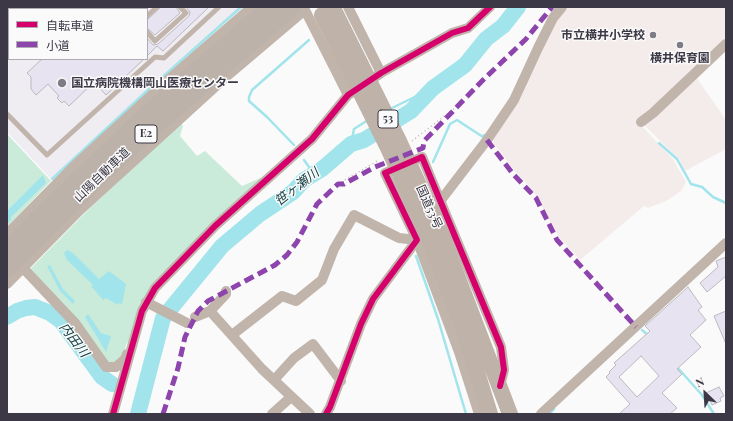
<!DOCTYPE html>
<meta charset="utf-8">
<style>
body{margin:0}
#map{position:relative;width:733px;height:421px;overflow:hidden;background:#fafafa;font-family:"Playfair Display","Noto Sans JP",serif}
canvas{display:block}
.frame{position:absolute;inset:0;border:8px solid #3c3846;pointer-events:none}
.legend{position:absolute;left:8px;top:8px;width:140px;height:52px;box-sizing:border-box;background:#fafafa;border:1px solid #aeacb2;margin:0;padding:5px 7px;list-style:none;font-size:12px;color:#3c3846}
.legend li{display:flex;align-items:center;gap:8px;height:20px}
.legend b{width:20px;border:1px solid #aeacb2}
.north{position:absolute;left:685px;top:373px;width:40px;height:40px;-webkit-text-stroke:3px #fafafa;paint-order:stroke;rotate:335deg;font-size:11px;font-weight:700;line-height:16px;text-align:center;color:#3c3846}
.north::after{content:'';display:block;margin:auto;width:14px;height:18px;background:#3c3846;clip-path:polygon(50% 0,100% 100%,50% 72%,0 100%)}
</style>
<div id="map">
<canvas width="733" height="421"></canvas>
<div class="frame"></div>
<ul class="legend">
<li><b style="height:5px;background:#d6006c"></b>自転車道</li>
<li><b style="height:5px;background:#8e44ad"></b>小道</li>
</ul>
<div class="north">N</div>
</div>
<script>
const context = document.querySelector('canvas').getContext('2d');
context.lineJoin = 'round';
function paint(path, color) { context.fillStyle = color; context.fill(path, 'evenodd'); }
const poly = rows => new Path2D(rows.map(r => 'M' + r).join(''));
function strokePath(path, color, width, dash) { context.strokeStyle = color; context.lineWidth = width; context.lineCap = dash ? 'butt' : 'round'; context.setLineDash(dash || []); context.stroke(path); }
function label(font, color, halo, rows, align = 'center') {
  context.font = font + ' "Playfair Display","Noto Sans JP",serif'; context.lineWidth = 3; context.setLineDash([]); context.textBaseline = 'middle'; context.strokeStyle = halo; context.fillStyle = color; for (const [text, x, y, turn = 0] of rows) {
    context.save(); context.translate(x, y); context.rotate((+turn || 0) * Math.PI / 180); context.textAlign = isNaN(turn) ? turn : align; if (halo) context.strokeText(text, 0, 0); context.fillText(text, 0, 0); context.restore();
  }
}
paint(poly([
 [7,7,245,7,53,181,7,132],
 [9,9,147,9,147,59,9,59]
]), '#efecf2');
paint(poly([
 [566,7,726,7,726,39,651,111,646,112,636,120,673,159,686,182,681,191,666,201,648,208,644,206,580,260,558,236,534,192,516,172,494,144,493,139,516,102,520,100,526,86,525,81,545,39],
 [696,77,726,120,726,149,685,171,679,159,644,125]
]), '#f4ebeb');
paint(poly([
 [181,123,183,126,180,136,197,156,205,151,242,186,269,174,150,290,132,339,126,344,124,356,119,362,107,365,29,270,92,206],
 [7,134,51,181,7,227]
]), '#cbebda');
paint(poly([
 [43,175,46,183,11,217,11,220,7,224,7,211],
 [67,250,73,253,99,279,109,271,126,284,122,304,119,303,118,305,106,298,103,300,91,286,93,285,67,260,64,253],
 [50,265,63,289,75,301,73,304,60,291,47,266],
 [88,314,101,333,111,336,106,352,85,317]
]), '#a1e4eb');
strokePath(poly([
 [390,109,433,88],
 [659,143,677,159,691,184,702,187,713,197,726,203],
 [351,144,354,129,368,120],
 [294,145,267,117,249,101,249,97,252,90,309,40],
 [304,160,314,174],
 [433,162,450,124,457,120,483,137,484,135],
 [52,179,148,90,241,7],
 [416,256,438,319,466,414],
 [642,330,648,335],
 [677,367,702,395,714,414],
 [549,414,554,409]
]), '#a1e4eb', 2.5);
strokePath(poly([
 [7,317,17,311,26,308,35,307,50,313,61,321,102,377,112,384],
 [138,414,163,318,222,246,260,214,293,192,304,180,322,169,351,144,364,140,411,111,433,88,465,65,486,39,503,26,518,7]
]), '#a1e4eb', 16);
const building = poly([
 [161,7,176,7,180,13,155,35,147,28,147,20,161,7],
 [186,7,209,7,163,51,157,46,147,56,147,38,153,45,158,44,189,16,190,12,186,7],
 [42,59,144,59,106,95,94,82,69,106,64,101,62,103,57,98,59,96,48,84,36,95,31,89,31,77,27,73,42,59],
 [726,257,726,276,707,292,700,283,718,267,716,261,726,257],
 [688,287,702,307,698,310,706,320,690,335,701,347,677,369,682,374,662,393,677,408,670,414,619,414,630,404,606,377,610,373,609,372,616,365,614,363,650,331,645,326,688,287],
 [641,356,659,376,637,397,619,377,641,356],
 [726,311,726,344,714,316,726,311],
 [719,387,724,396,720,398,721,401,712,405,706,393,719,387]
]);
paint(building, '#e7e3f0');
strokePath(building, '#bbbac0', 1);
strokePath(poly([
 [412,141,455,108],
 [338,184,379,160]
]), '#bfb7b2', 1.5, [1, 3]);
strokePath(poly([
 [129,9,131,7],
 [147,16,157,7],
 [147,32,155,41,186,13,180,7],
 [7,114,47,155,155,57,164,58,219,7]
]), '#c1b4ab', 5);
strokePath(poly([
 [348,7,381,73],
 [305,10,348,95],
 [641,122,653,113,726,44],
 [441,200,487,140,514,100,538,48,553,18,562,7],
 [7,234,73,167,169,79,252,7],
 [23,268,75,323,106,367,116,367,125,359,127,354],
 [7,284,80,210,226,77,305,10,303,7],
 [146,302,187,323],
 [210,311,226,294,226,291],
 [195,317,210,311,262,369,310,414],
 [232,335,282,296,296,301,322,280,334,249,354,215,399,238,417,240,459,352,479,414],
 [274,380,294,358,313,344,341,381],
 [113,414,142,311,155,288,215,226,312,139,348,95,381,73,452,33,468,28,490,7],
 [272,414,291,397],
 [326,414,330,407,361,324,373,299,417,240,385,173,422,157,501,347,504,370,500,386],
 [541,414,726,243]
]), '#c1b4ab', 10);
strokePath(poly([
 [440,231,510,414],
 [428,236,464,330,490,414]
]), '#beb2a9', 16);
strokePath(poly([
 [7,249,153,109,271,7],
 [7,268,108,168,217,71,292,7]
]), '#bcb2aa', 18);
strokePath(poly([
 [333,8,399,141,440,231],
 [322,15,388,148,428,236]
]), '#beb2a9', 16);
strokePath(poly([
 [487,140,513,174,536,198,557,240,636,327],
 [163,414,178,368,185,337,198,311,208,301,275,265,287,255,297,242,317,204,338,184,344,184,375,167,423,148,424,141,484,79,526,39,552,7]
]), '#8e44ad', 5, [10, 5]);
strokePath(poly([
 [113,414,142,311,155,288,215,226,312,139,348,95,381,73,452,33,468,28,490,7],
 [326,414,330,407,361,324,373,299,417,240,385,173,422,157,501,347,504,370,500,386]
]), '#d6006c', 6);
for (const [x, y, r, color] of [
 [653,35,4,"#7e7c85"],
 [680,45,4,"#7e7c85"],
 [62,83,5,"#7e7c85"]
]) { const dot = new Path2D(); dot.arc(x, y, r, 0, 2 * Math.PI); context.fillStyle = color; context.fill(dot); strokePath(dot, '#fafafa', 1.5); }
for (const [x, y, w] of [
 [388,119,20],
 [146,134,22]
]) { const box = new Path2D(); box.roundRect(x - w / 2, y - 9, w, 18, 3); context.fillStyle = '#fafafa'; context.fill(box); strokePath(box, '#3c3846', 1); }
label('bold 11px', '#3c3846', null, [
 ["53",388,119],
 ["E2",146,134]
]);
label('bold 12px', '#3c3846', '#fafafa', [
 ["市立横井小学校",645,35],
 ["横井保育園",680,58,"center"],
 ["国立病院機構岡山医療センター",71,83,"left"]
], 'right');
label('12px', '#3c3846', '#fafafa', [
 ["山陽自動車道",102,175,-44],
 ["国道53号",429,207,66]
]);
label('italic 13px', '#144146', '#fafafa', [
 ["笹ヶ瀬川",297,187,-38],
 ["内田川",74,340,53]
]);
</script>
